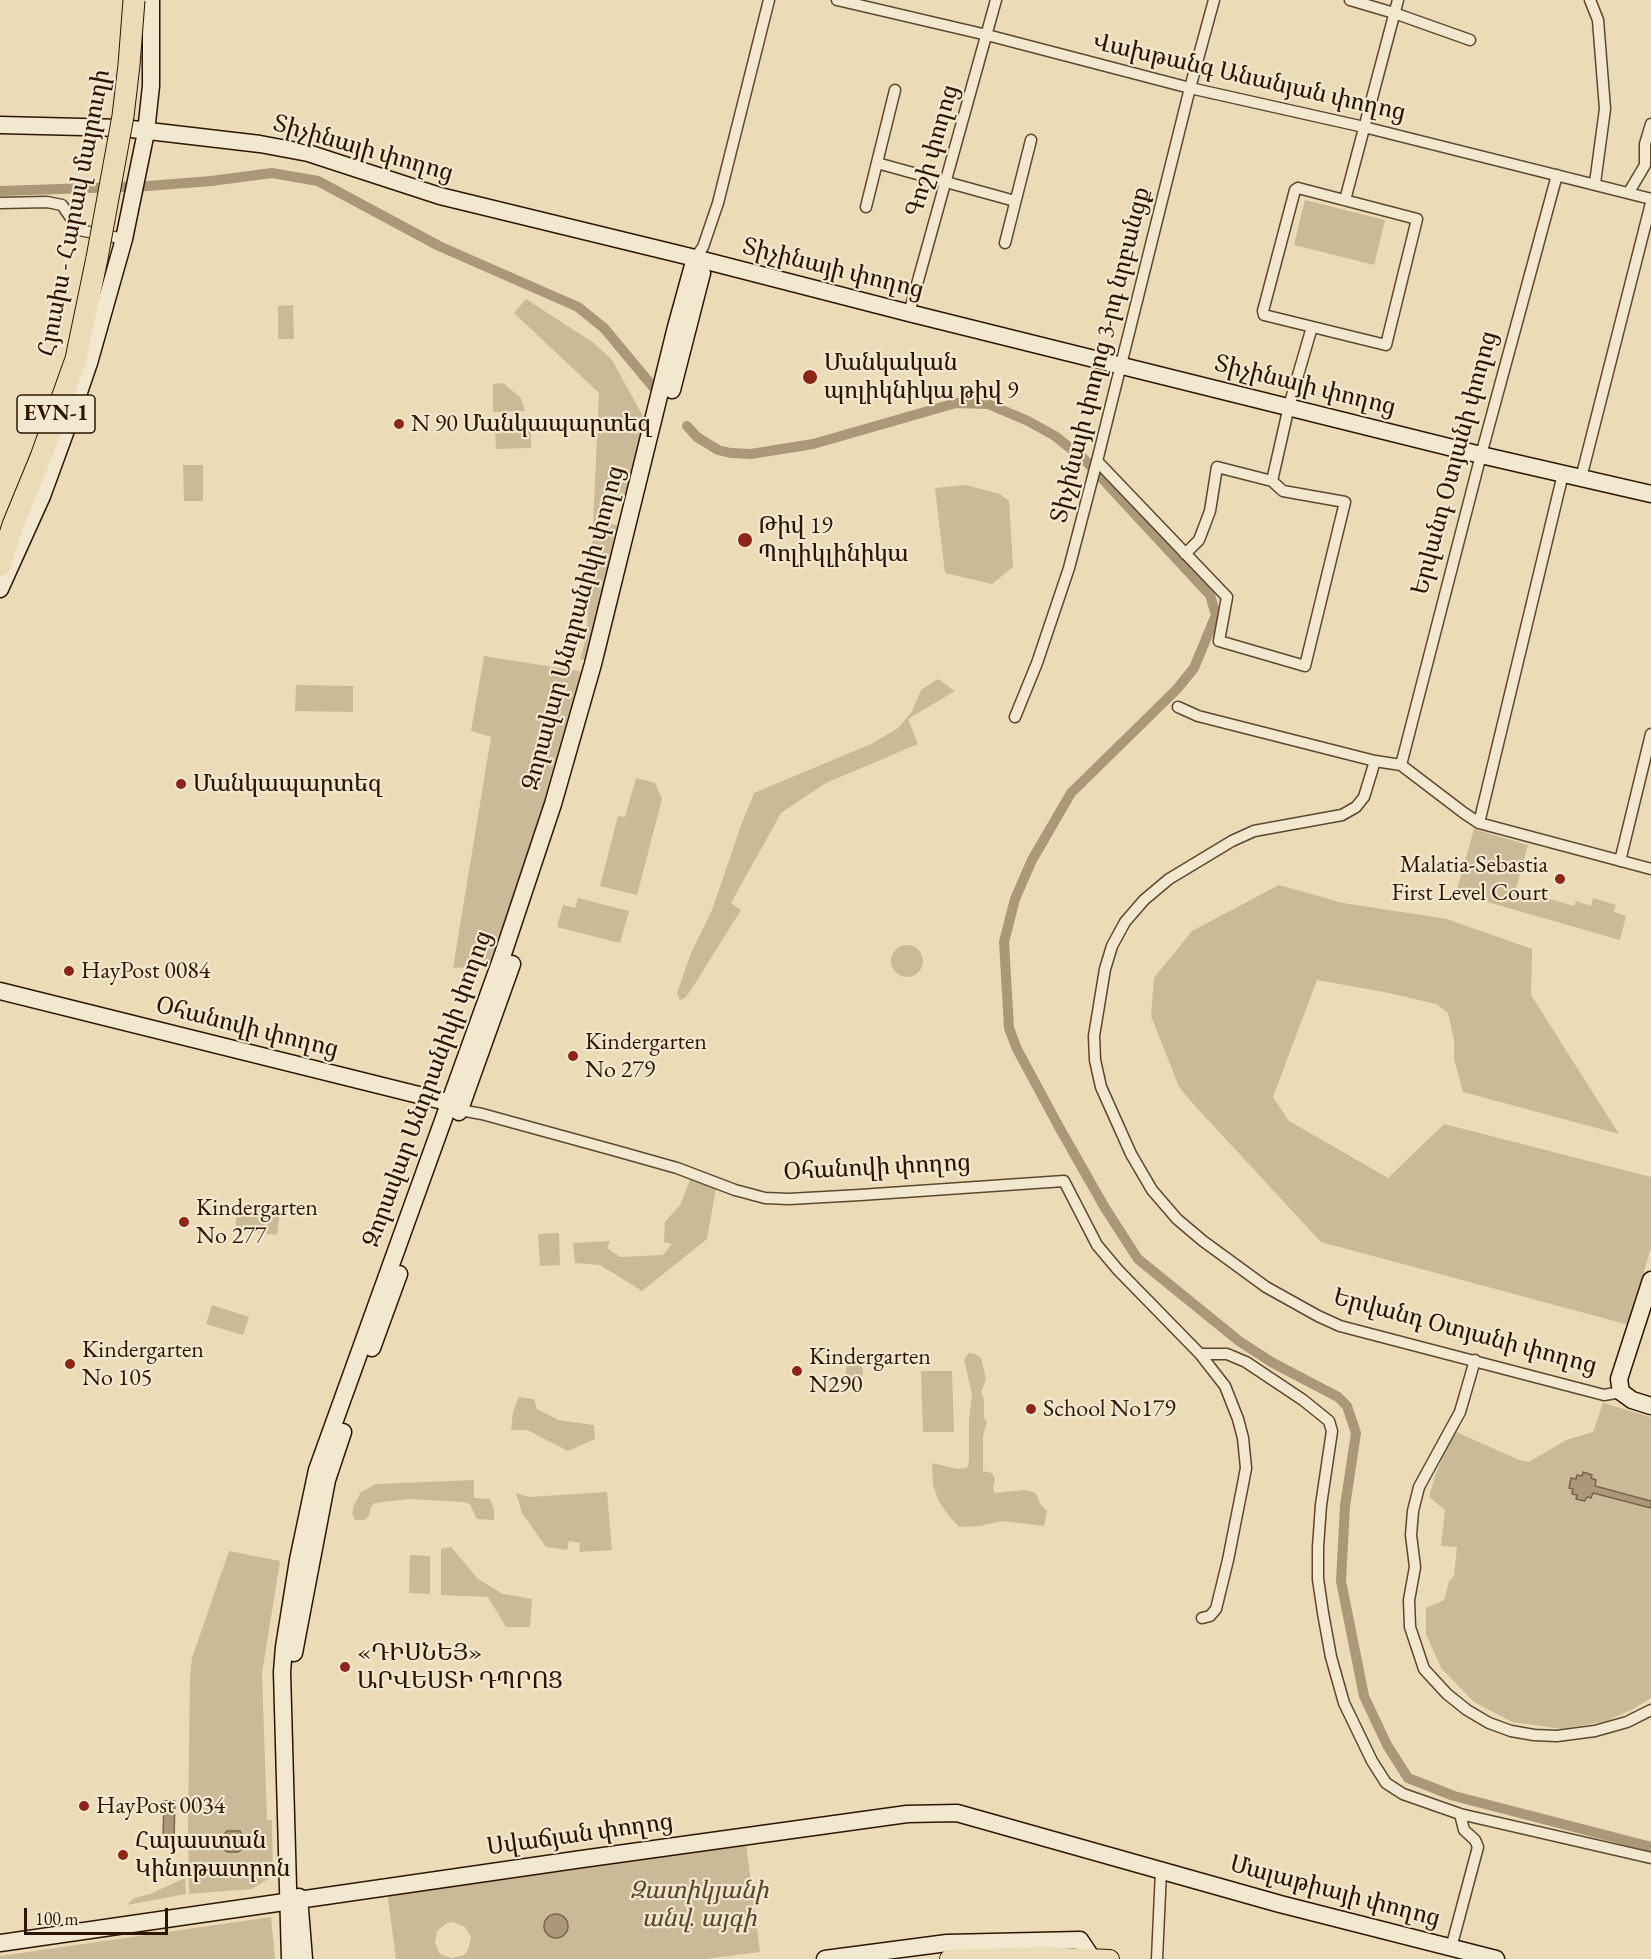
<!DOCTYPE html>
<meta charset="utf-8">
<style>
body{margin:0}
#map{position:relative;width:1651px;height:1959px;overflow:hidden;background:#ebdcb7;font-family:"EB Garamond",serif}
canvas{display:block}
.scale{position:absolute;left:24px;top:1908px;width:144px;height:27px;box-sizing:border-box;border:3px solid #2e1501;border-top:0;padding-left:8px;font-size:18px;line-height:21px;white-space:nowrap;color:#2e1501;-webkit-text-stroke:4px #f2e8d0;paint-order:stroke}
</style>
<div id="map">
<canvas width="1651" height="1959"></canvas>
<div class="scale">100 m</div>
</div>
<script>
const context = document.querySelector('canvas').getContext('2d');
context.lineJoin = 'round';
function paint(path, color) { context.fillStyle = color; context.fill(path, 'evenodd'); }
const poly = rows => new Path2D(rows.map(r => 'M' + r).join(''));
function strokePath(path, color, width, dash) { context.strokeStyle = color; context.lineWidth = width; context.lineCap = dash ? 'butt' : 'round'; context.setLineDash(dash || []); context.stroke(path); }
function label(font, color, halo, rows, align = 'center') {
  context.font = font + ' "EB Garamond","Noto Serif Armenian",serif'; context.lineWidth = 4.5; context.setLineDash([]); context.textBaseline = 'middle'; context.strokeStyle = halo; context.fillStyle = color; for (const [text, x, y, turn = 0] of rows) {
    context.save(); context.translate(x, y); context.rotate((+turn || 0) * Math.PI / 180); context.textAlign = isNaN(turn) ? turn : align; if (halo) context.strokeText(text, 0, 0); context.fillText(text, 0, 0); context.restore();
  }
}
paint(poly([
 [1305,200,1385,220,1374,265,1294,245],
 [526,299,594,343,612,360,649,427,635,500,613,495,607,523,629,528,595,662,580,659,586,638,591,568,599,393,514,313],
 [293,305,294,339,278,339,278,306],
 [503,383,521,398,525,411,493,412,493,384],
 [531,429,531,448,496,449,495,430],
 [183,465,203,465,203,501,184,501],
 [966,485,1000,494,1009,501,1013,567,992,584,945,573,935,488],
 [484,656,591,673,493,966,453,968,491,737,471,731],
 [938,679,955,691,908,719,918,744,826,783,781,813,731,903,741,910,691,990,685,998,680,1000,677,993,691,953,712,910,740,828,754,793,871,744,898,728,911,713,921,690],
 [296,685,353,686,353,712,295,711],
 [636,778,655,783,662,799,637,895,600,886,618,816,625,817],
 [1474,829,1528,845,1516,889,1574,906,1576,901,1591,906,1593,898,1616,905,1614,912,1626,916,1620,940,1456,893],
 [1279,885,1343,903,1447,919,1532,949,1531,995,1619,1134,1463,1092,1454,1059,1454,1040,1448,1013,1436,1004,1389,993,1317,980,1273,1097,1289,1121,1388,1178,1444,1124,1651,1177,1651,1247,1629,1325,1321,1242,1195,1106,1179,1087,1151,1016,1154,978,1192,931],
 [578,898,629,911,620,943,557,927,563,905,575,908],
 '891 961a16 16 0 1 1 32 0a16 16 0 1 1-32 0Z',
 [690,1180,716,1188,707,1239,642,1291,600,1265,575,1263,573,1243,610,1241,607,1248,620,1257,663,1255,672,1244,664,1242,665,1222,680,1205],
 [238,1204,280,1209,277,1235,235,1230],
 [559,1233,560,1265,540,1266,538,1234],
 [212,1305,249,1317,243,1335,206,1324],
 [969,1353,975,1354,981,1358,986,1379,981,1392,984,1399,984,1418,987,1422,983,1436,983,1471,992,1473,995,1479,993,1489,995,1493,1024,1490,1036,1493,1041,1505,1047,1511,1044,1526,1002,1521,980,1526,959,1527,950,1517,939,1502,933,1485,932,1463,958,1469,967,1468,969,1460,969,1419,972,1394,964,1359],
 [860,1359,863,1370,862,1379,858,1381,852,1376,845,1378,847,1360],
 [921,1371,952,1371,954,1432,923,1432],
 [519,1397,534,1399,537,1409,558,1420,594,1425,595,1439,568,1451,527,1430,511,1430,513,1412],
 [1603,1403,1651,1417,1651,1698,1633,1709,1607,1721,1562,1729,1512,1722,1474,1702,1441,1668,1426,1634,1426,1608,1444,1600,1449,1581,1454,1576,1457,1547,1441,1546,1445,1510,1429,1497,1436,1473,1454,1431,1519,1460,1529,1462,1566,1440,1593,1432],
 [474,1480,474,1498,490,1499,494,1509,494,1520,477,1519,470,1504,463,1502,409,1499,375,1503,371,1507,369,1516,364,1520,355,1520,352,1514,354,1505,361,1492,376,1484],
 [607,1492,612,1550,579,1552,580,1543,569,1541,567,1550,546,1547,522,1513,516,1493,529,1497],
 [451,1547,478,1579,503,1594,532,1599,530,1627,506,1627,488,1597,441,1595,441,1549],
 [229,1551,280,1561,262,1673,267,1820,272,1820,273,1876,252,1889,189,1894,188,1821,190,1677,192,1658],
 [410,1555,430,1556,430,1594,409,1593],
 [746,1844,760,1952,706,1959,396,1959,387,1891],
 [453,1922,465,1927,471,1937,468,1950,464,1955,452,1958,440,1954,435,1943,437,1931,447,1923],
 [185,1878,186,1894,127,1905,134,1898,150,1894],
 [271,1917,275,1959,0,1959,0,1956]
]), '#cbba98');
const water = poly([
 [1583,1472,1592,1475,1591,1478,1596,1480,1595,1486,1651,1501,1651,1508,1593,1493,1591,1498,1587,1497,1585,1501,1576,1499,1577,1495,1572,1494,1573,1489,1569,1488,1571,1478,1576,1479,1577,1475,1582,1476,1583,1472],
 [164,1801,175,1801,174,1836,163,1836,164,1801],
 [227,1831,240,1831,242,1835,242,1849,238,1852,228,1852,223,1849,224,1835,227,1831],
 '544 1926a12 12 0 1 1 24 0a12 12 0 1 1-24 0Z'
]);
paint(water, '#ab9879');
strokePath(water, '#796449', 1.5);
strokePath(poly([
 [0,191,148,186,211,181,272,173,318,181,439,246,578,307,604,328,654,388],
 [687,426,697,437,718,450,731,453,751,454,813,444,956,403,988,404,1028,421,1055,436,1085,460,1210,595,1216,615,1194,668,1177,689,1071,793,1032,860,1015,899,1004,942,1009,1028,1017,1049,1059,1127,1105,1208,1138,1259,1239,1341,1273,1363,1338,1397,1347,1406,1356,1433,1345,1506,1341,1581,1364,1696,1387,1745,1408,1778,1454,1796,1651,1847]
]), '#ab9879', 10);
const street = poly([
 [837,0,987,35,1190,88,1364,127,1651,199],
 [1350,0,1394,13,1470,40],
 [1590,0,1598,20,1605,109,1595,183],
 [877,163,1015,201],
 [1298,188,1417,219,1386,345,1264,315,1263,311,1295,190,1298,188],
 [1629,192,1645,165,1645,144,1651,124],
 [1345,200,1398,0],
 [0,203,47,202,62,205,79,230,124,239],
 [866,207,895,90],
 [1005,243,1031,140],
 [695,258,703,247,718,203,769,0],
 [909,313,996,0],
 [1097,461,1227,597,1219,641,1305,666,1345,502,1283,491,1272,481,1217,467,1210,511,1199,540,1185,554],
 [1581,478,1651,203],
 [1272,481,1289,406,1312,327],
 [1178,707,1198,716,1375,761,1401,765,1481,455,1557,175],
 [1015,717,1037,663,1069,568,1097,461,1190,88,1214,0],
 [1375,761,1364,797,1356,807,1342,815,1254,831,1232,841,1169,879,1144,900,1125,922,1112,946,1105,969,1094,1036,1095,1060,1101,1087,1131,1154,1152,1190,1177,1219,1203,1241,1266,1287,1318,1316,1340,1326,1604,1395,1621,1392],
 [1401,765,1464,813,1479,823,1651,869],
 [1479,823,1563,474],
 [1620,861,1651,734],
 [460,1110,482,1114,613,1150,677,1168,735,1190,765,1198,789,1199,860,1195,1064,1181,1097,1245,1118,1270,1200,1354,1225,1386,1238,1419,1243,1438,1246,1468,1243,1484,1228,1560,1216,1609,1210,1616,1202,1618],
 [1200,1354,1227,1354,1246,1362,1303,1400,1329,1421,1332,1431,1321,1505,1318,1547,1318,1579,1323,1613,1331,1657,1344,1703,1372,1761,1386,1783,1403,1794,1460,1814,1651,1858],
 [1475,1360,1460,1412,1419,1487,1413,1511,1411,1535,1415,1567,1409,1600,1410,1627,1424,1669,1447,1694,1467,1710,1489,1723,1511,1731,1534,1735,1557,1736,1595,1731,1627,1722,1651,1710],
 [1451,1948,1478,1847,1475,1840,1464,1830,1460,1814],
 [1157,1959,1161,1871]
]);
const secondary = poly([
 [0,125,123,128,260,144,308,153,440,196,695,258,909,313,1481,455,1651,494],
 [672,390,702,273],
 [0,589,42,496,65,433,89,363,124,239,146,132,151,86,151,0],
 [0,991,459,1105],
 [459,1112,512,964],
 [1651,1280,1619,1379,1621,1392,1632,1400,1651,1406],
 [372,1348,399,1274],
 [294,1653,327,1480,343,1432],
 [299,1897,304,1959],
 [0,1943,582,1859,907,1814,957,1813,1280,1904,1496,1959],
 [290,1959,282,1672,284,1647,298,1560,317,1470,502,957,553,804,593,664,676,327,695,258],
 [825,1959,947,1943,1080,1940,1092,1958]
]);
const primary = poly([
 [949,1959,1041,1956,1110,1959]
]);
const highway = poly([
 [0,566,13,525,41,457,76,359,97,258]
]);
strokePath(street, '#5d472e', 13);
strokePath(secondary, '#2e1501', 19);
strokePath(primary, '#2e1501', 20);
strokePath(highway, '#2e1501', 23);
strokePath(street, '#f2e8d0', 10);
strokePath(secondary, '#f2e8d0', 16);
strokePath(primary, '#ebdcb7', 18);
strokePath(highway, '#ebdcb7', 21);
const highwayBridge = poly([
 [97,258,123,116,129,65,134,0]
]);
strokePath(highwayBridge, '#2e1501', 23, []);
strokePath(highwayBridge, '#ebdcb7', 21);
for (const [x, y, r, color] of [
 [810,377,8,"#8f2418"],
 [399,424,6,"#8f2418"],
 [745,540,8,"#8f2418"],
 [181,784,6,"#8f2418"],
 [1560,879,6,"#8f2418"],
 [69,971,6,"#8f2418"],
 [573,1056,6,"#8f2418"],
 [184,1222,6,"#8f2418"],
 [70,1364,6,"#8f2418"],
 [797,1371,6,"#8f2418"],
 [1031,1409,6,"#8f2418"],
 [345,1667,6,"#8f2418"],
 [84,1806,6,"#8f2418"],
 [123,1855,6,"#8f2418"]
]) { const dot = new Path2D(); dot.arc(x, y, r, 0, 2 * Math.PI); context.fillStyle = color; context.fill(dot); strokePath(dot, '#f2e8d0', 2); }
for (const [x, y, w] of [
 [56,414,78]
]) { const box = new Path2D(); box.roundRect(x - w / 2, y - 19, w, 38, 4.5); context.fillStyle = '#f2e8d0'; context.fill(box); strokePath(box, '#2e1501', 1.5); }
label('bold 22px', '#2e1501', null, [
 ["EVN-1",56,414]
]);
label('24px', '#2e1501', '#f2e8d0', [
 ["Վախթանգ Անանյան փողոց",1249,78,13],
 ["Տիչինայի փողոց",363,149,16],
 ["Գոշի փողոց",933,151,-74],
 ["Հյուսիս - Հարավ մայրուղի",75,213,-79],
 ["Տիչինայի փողոց",833,269,14],
 ["Տիչինայի փողոց 3-րդ նրբանցք",1101,355,-76],
 ["Տիչինայի փողոց",1305,386,14],
 ["Երվանդ Օտյանի փողոց",1455,463,-75],
 ["Զորավար Անդրանիկի փողոց",574,628,-75],
 ["Օհանովի փողոց",247,1028,14],
 ["Զորավար Անդրանիկի փողոց",428,1089,-70],
 ["Օհանովի փողոց",877,1168,-3],
 ["Երվանդ Օտյանի փողոց",1465,1332,15],
 ["Սվաճյան փողոց",580,1835,-8],
 ["Մալաթիայի փողոց",1335,1892,15]
]);
label('24px', '#2e1501', '#f2e8d0', [
 ["Մանկական",824,363],
 ["պոլիկնիկա թիվ 9",824,391],
 ["N 90 Մանկապարտեզ",411,424],
 ["Թիվ 19",758,526],
 ["Պոլիկլինիկա",758,554],
 ["Մանկապարտեզ",193,784],
 ["Malatia-Sebastia",1548,865,"right"],
 ["First Level Court",1548,893,"right"],
 ["HayPost 0084",81,971],
 ["Kindergarten",585,1042],
 ["No 279",585,1070],
 ["Kindergarten",196,1208],
 ["No 277",196,1236],
 ["Kindergarten",82,1350],
 ["No 105",82,1378],
 ["Kindergarten",809,1357],
 ["N290",809,1385],
 ["School No179",1043,1409],
 ["«ԴԻՍՆԵՅ»",357,1653],
 ["ԱՐՎԵՍՏԻ ԴՊՐՈՑ",357,1681],
 ["HayPost 0034",96,1806],
 ["Հայաստան",135,1841],
 ["Կինոթատրոն",135,1869]
], 'left');
label('italic 24px', '#5d472e', '#f2e8d0', [
 ["Զատիկյանի",699,1891],
 ["անվ. այգի",699,1919]
]);
</script>
